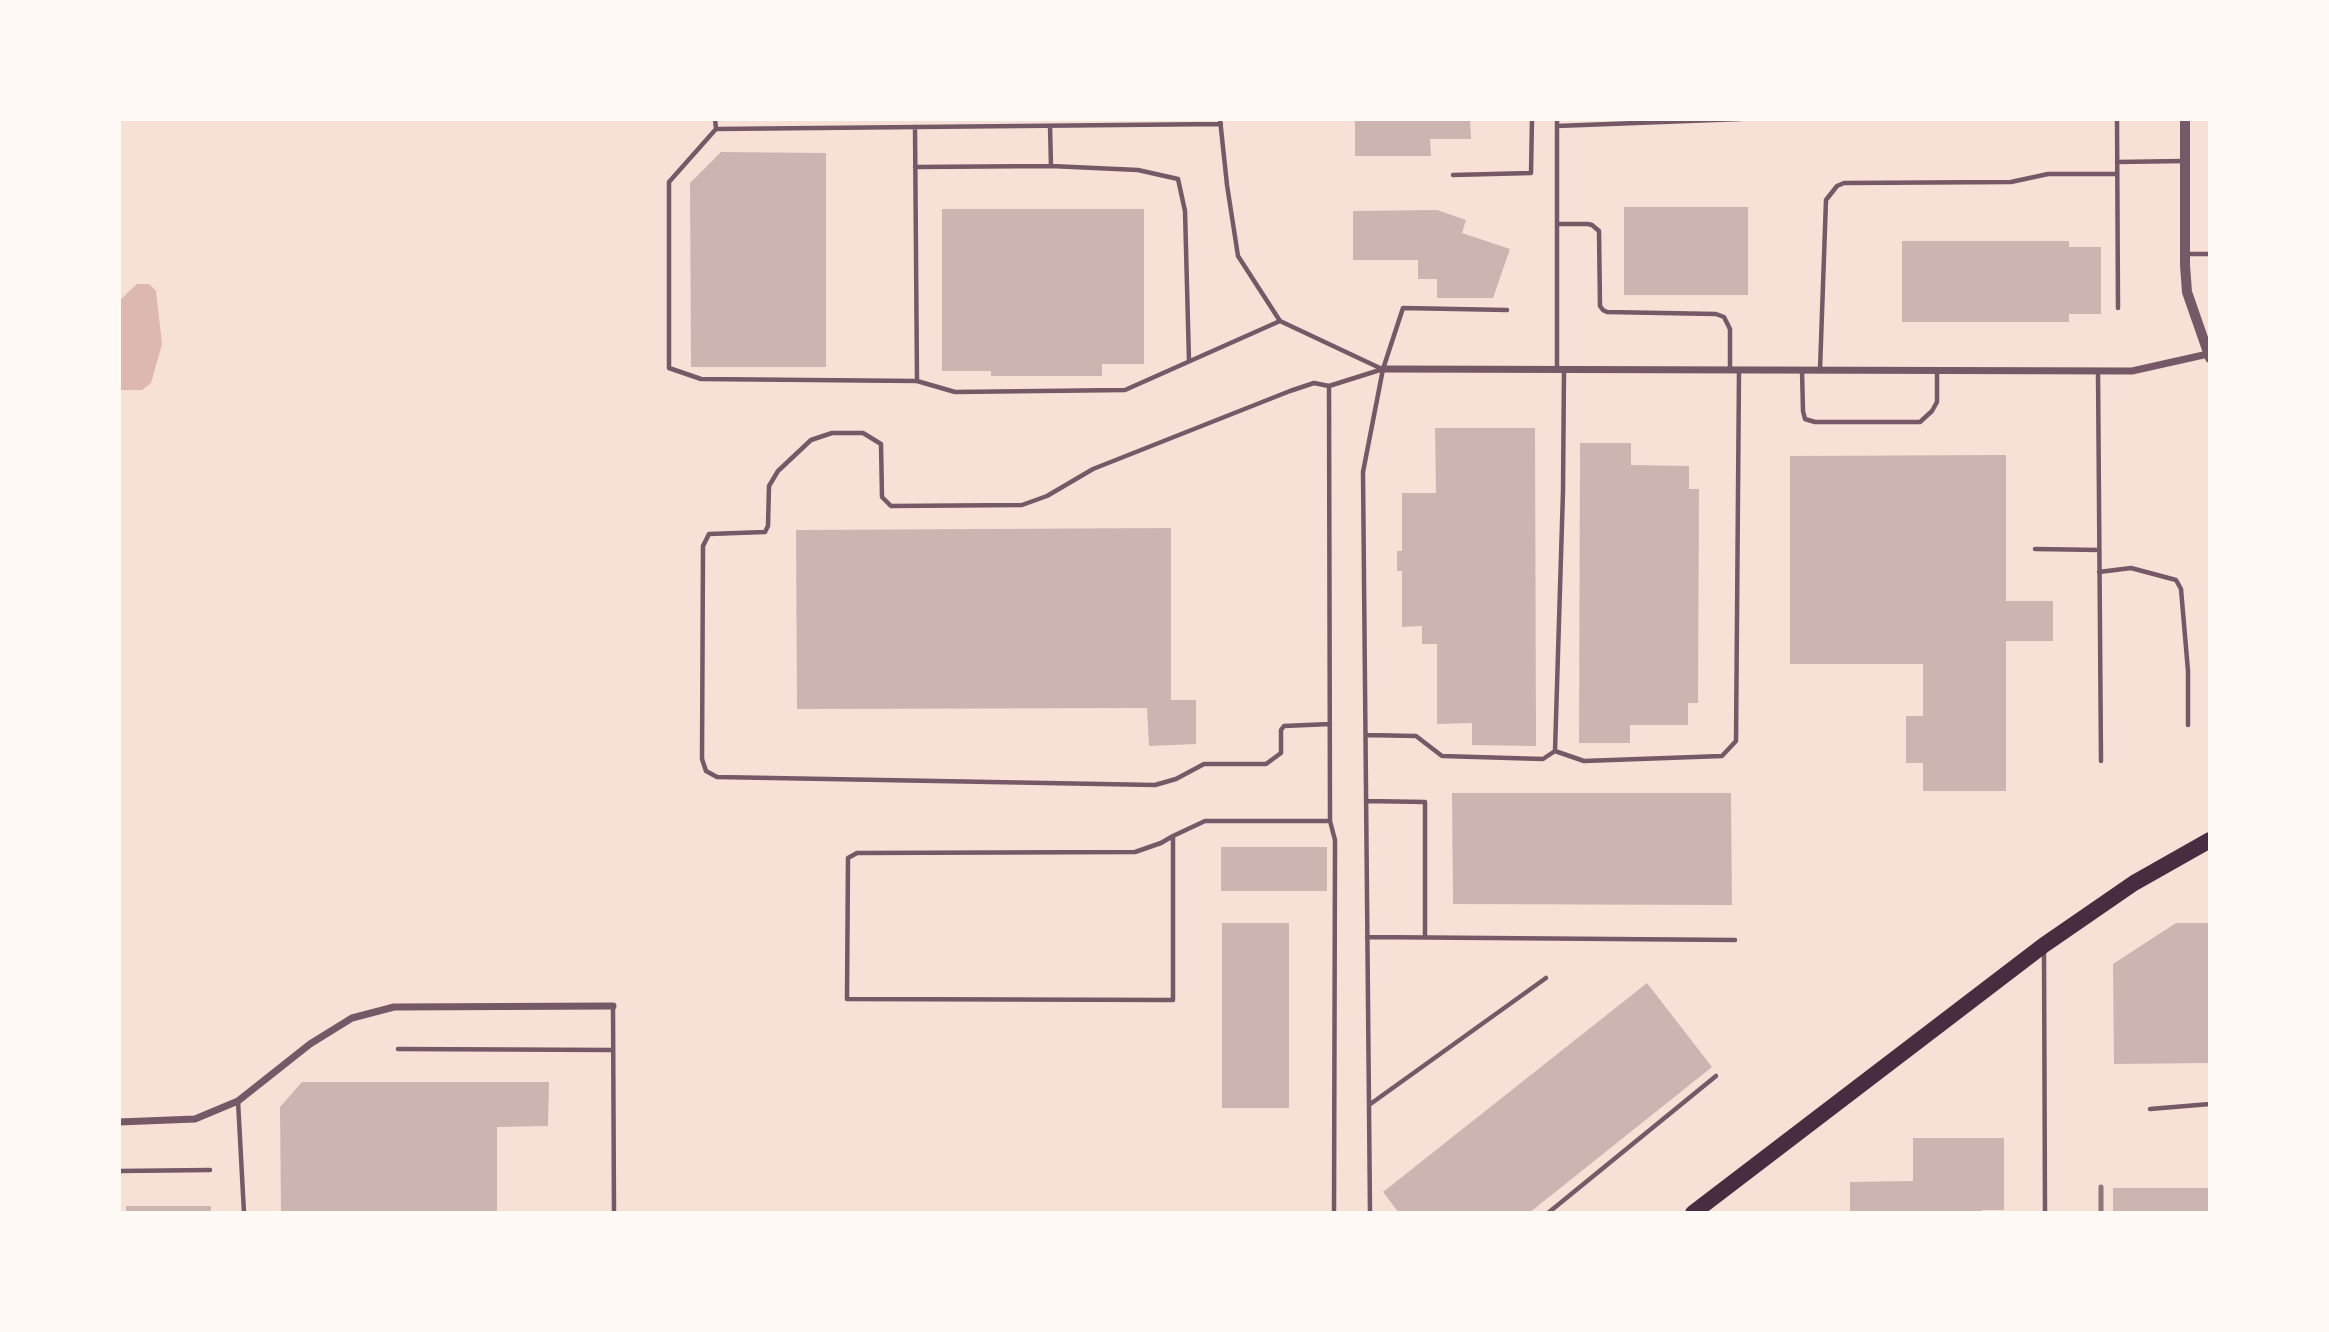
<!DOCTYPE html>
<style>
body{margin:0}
#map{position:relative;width:2329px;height:1332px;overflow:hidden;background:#f7e1d7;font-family:Rubik,sans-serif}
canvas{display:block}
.frame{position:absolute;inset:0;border:121px solid #fffaf5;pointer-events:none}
</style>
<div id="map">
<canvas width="2329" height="1332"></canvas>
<div class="frame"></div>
</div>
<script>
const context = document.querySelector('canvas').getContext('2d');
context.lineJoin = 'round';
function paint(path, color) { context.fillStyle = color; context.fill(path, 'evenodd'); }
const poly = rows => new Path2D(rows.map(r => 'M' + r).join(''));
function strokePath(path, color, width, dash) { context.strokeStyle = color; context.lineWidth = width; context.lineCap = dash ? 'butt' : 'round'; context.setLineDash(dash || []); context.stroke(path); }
paint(poly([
 [137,284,149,284,156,291,162,344,151,383,142,390,119,390,119,301]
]), '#dcb8b0');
paint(poly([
 [1355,119,1470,119,1471,139,1430,139,1431,156,1355,156],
 [721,152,826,153,826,367,691,367,690,183],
 [1624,207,1748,207,1748,295,1624,295],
 [942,209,1144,209,1144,364,1102,364,1102,376,991,376,991,371,942,371],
 [1437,210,1466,220,1462,233,1510,249,1493,298,1437,298,1437,279,1418,279,1418,260,1353,260,1353,211],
 [1902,241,2069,241,2069,247,2101,247,2101,314,2069,314,2069,322,1902,322],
 [1435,428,1535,428,1536,746,1472,745,1472,723,1437,724,1437,644,1422,644,1422,626,1402,627,1402,571,1397,571,1397,551,1402,551,1402,493,1436,493],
 [1580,443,1631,443,1631,465,1689,466,1689,489,1699,489,1698,703,1688,703,1688,725,1630,725,1630,743,1579,743],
 [2006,455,2006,601,2053,601,2053,641,2006,641,2006,791,1923,791,1923,763,1906,763,1906,716,1923,716,1923,664,1790,664,1790,456],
 [1171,528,1171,700,1196,700,1196,744,1149,746,1147,708,797,709,796,530],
 [1452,793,1731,793,1732,905,1453,904],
 [1221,847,1327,847,1327,891,1221,891],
 [1222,923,1289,923,1289,1108,1222,1108],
 [2176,923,2210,923,2210,1063,2114,1064,2113,964],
 [1647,983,1712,1067,1529,1213,1399,1213,1383,1192],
 [302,1082,549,1082,548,1126,497,1127,497,1213,281,1213,280,1107],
 [1913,1138,2004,1138,2004,1210,1982,1210,1982,1213,1850,1213,1850,1182,1913,1181],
 [2113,1188,2210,1188,2210,1213,2113,1213],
 [126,1206,211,1206,211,1213,126,1213]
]), '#ccb4b1');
strokePath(poly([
 [715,119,716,129,669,182,669,368,701,379,917,381,955,392,1125,390,1280,321],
 [1220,119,1227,185,1238,256,1280,321,1382,369],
 [1557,119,1557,369],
 [2117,119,2118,308],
 [1050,126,1051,166,1138,170,1178,179,1185,211,1189,361],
 [1557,126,1741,119],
 [915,127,917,381],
 [716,129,1221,124],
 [2117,162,2184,161],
 [915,167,1051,166],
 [1453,175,1531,173,1532,119],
 [1557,224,1588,224,1592,225,1599,231,1600,306,1603,310,1607,312,1716,314,1724,317,1730,329,1730,369],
 [2186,254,2210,254],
 [1802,370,1803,411,1805,419,1815,422,1920,422,1932,411,1937,402,1937,370],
 [1820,370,1826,200,1837,186,1844,183,2011,182,2048,174,2117,174],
 [2098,371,2101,761],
 [1329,386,1314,383,1290,391,1093,469,1047,496,1022,505,891,506,882,497,881,444,863,433,832,433,811,440,778,471,769,486,768,526,765,532,709,534,703,546,702,759,706,771,717,777,1155,785,1176,779,1204,764,1266,764,1281,753,1281,730,1284,726,1330,724],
 [2035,549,2099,550],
 [2099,572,2131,568,2176,580,2181,589,2188,671,2188,725],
 [1366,735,1416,736,1442,756,1543,759,1555,751],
 [1555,751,1584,761,1722,756,1736,741,1739,370],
 [1555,751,1563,491,1564,370],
 [1366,801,1425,802,1425,937],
 [1330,821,1335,840,1334,1213],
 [1173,836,1173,1000,847,999,848,858,857,853,1135,852,1161,843,1173,836,1205,821,1330,821,1329,386,1383,369],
 [1367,937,1735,940],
 [2044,949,2045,1213],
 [613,1006,614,1213],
 [398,1049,613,1050],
 [238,1101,244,1213],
 [1369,1105,1546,978],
 [2150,1109,2210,1104],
 [119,1171,210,1170],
 [1370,1213,1363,472,1383,369,1403,308,1507,310],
 [1548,1213,1716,1076]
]), '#755966', 4.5);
strokePath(poly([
 [1383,369,2132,371,2208,354],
 [119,1122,195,1119,238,1101,310,1044,352,1018,394,1007,613,1006]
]), '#755966', 7);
strokePath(poly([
 [2185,119,2185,265,2187,292,2210,358]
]), '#755966', 10);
strokePath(poly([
 [1693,1213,2044,945,2134,883,2210,840]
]), '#4a2c40', 16);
strokePath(poly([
 [2101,1187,2101,1213]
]), '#8f747c', 5);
</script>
